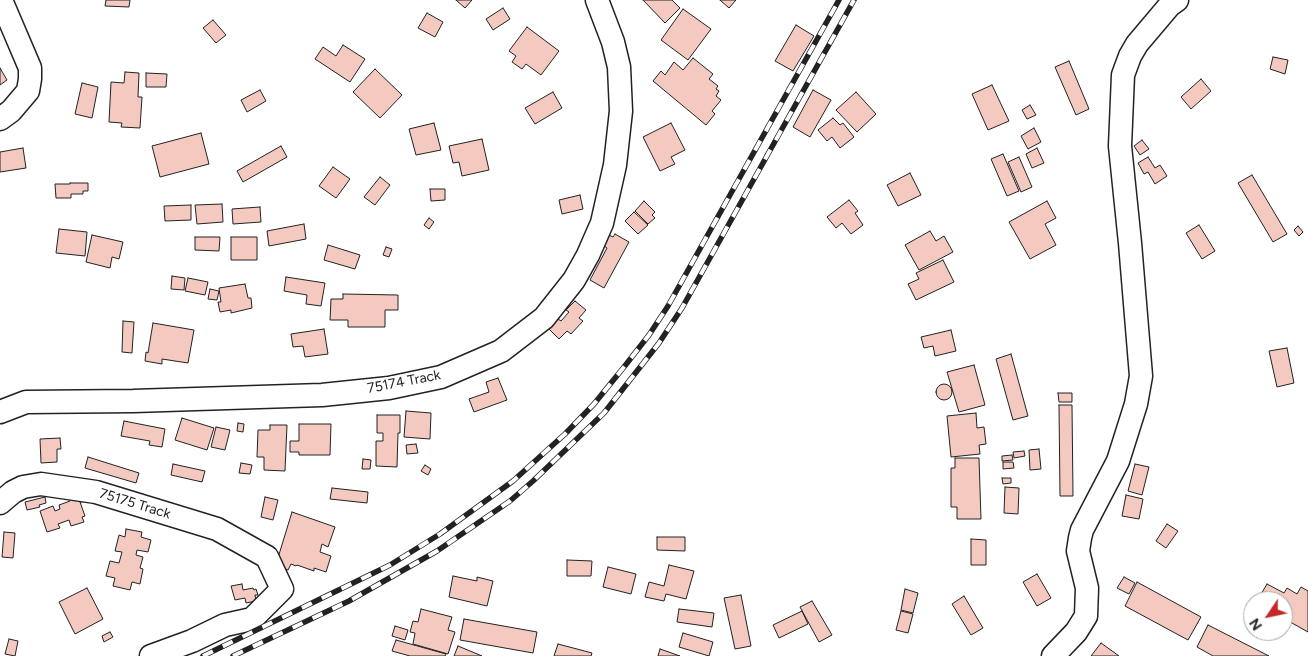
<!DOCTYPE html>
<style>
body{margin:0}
#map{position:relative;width:1308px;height:656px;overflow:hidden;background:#fff;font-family:Figtree,sans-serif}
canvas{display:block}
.north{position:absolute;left:1243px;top:591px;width:50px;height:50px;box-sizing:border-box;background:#fff;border:1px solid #a7a7a7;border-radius:50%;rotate:236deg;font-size:14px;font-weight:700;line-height:20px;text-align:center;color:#222}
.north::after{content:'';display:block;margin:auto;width:18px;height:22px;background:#c62828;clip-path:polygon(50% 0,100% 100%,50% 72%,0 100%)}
</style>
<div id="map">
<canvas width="1308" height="656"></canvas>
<div class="north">N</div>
</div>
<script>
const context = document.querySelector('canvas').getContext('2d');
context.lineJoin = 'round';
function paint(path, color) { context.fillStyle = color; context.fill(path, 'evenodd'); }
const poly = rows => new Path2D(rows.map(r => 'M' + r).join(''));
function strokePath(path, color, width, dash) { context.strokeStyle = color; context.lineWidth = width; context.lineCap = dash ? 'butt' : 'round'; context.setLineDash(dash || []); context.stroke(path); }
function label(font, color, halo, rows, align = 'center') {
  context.font = font + ' Figtree,sans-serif'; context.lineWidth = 4; context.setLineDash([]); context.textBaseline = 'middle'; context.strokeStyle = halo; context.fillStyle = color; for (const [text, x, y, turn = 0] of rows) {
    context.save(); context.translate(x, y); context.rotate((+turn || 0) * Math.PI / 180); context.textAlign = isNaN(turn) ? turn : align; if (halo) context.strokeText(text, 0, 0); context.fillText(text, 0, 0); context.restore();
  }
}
const building = poly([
 [106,0,130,0,129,7,105,6,106,0],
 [456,0,472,0,465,8,456,0],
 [643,0,672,0,680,8,665,23,643,0],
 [720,0,736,0,729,8,720,0],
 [503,8,510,19,493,30,486,19,503,8],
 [683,9,711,29,688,60,661,40,683,9],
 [427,13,443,22,435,37,418,28,427,13],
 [213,20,226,35,216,43,203,28,213,20],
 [796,25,814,36,793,71,775,61,796,25],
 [527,27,559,51,541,75,526,64,522,69,512,62,516,56,509,51,527,27],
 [343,45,365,59,350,82,315,59,323,47,336,56,343,45],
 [1273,57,1288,60,1285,74,1270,69,1273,57],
 [693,58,713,74,709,79,718,86,716,89,719,91,716,96,721,100,712,111,715,114,706,125,653,81,661,71,665,75,674,62,683,70,693,58],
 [1069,61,1089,109,1076,115,1055,67,1069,61],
 [0,68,7,80,0,85,0,68],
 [375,69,402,95,380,118,353,92,375,69],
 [125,72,139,73,138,97,142,97,140,128,121,127,122,123,109,122,111,82,124,83,125,72],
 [146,73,167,74,166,87,146,87,146,73],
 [1201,79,1211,91,1191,109,1181,97,1201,79],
 [82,83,98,87,92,118,75,114,82,83],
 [992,85,1009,121,988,130,972,94,992,85],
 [260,90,266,101,247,112,241,100,260,90],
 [813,90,831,100,810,137,793,127,813,90],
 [553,92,562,108,535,124,525,108,553,92],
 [856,92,876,114,857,132,836,110,856,92],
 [1030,105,1036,115,1027,119,1022,110,1030,105],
 [833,118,840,125,843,123,854,137,840,148,832,137,827,141,818,130,833,118],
 [434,123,441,150,416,155,409,129,434,123],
 [671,123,685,150,671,157,675,164,660,171,643,137,671,123],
 [1034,128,1041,142,1028,149,1021,136,1034,128],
 [201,133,209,164,160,177,152,146,201,133],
 [482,139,489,170,462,176,459,162,453,163,449,146,482,139],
 [1142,140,1149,149,1140,155,1134,146,1142,140],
 [281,146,287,157,243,182,237,171,281,146],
 [23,148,26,168,0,172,0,152,23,148],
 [1037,148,1044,163,1032,168,1026,154,1037,148],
 [1003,154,1019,191,1007,196,991,159,1003,154],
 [1019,157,1032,187,1021,192,1008,162,1019,157],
 [1148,157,1155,168,1160,165,1167,176,1155,184,1148,172,1144,174,1138,163,1148,157],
 [333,167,350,179,336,198,319,186,333,167],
 [910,173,921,195,898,206,887,185,910,173],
 [1252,175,1287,234,1273,242,1238,183,1252,175],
 [380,177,390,185,375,205,364,197,380,177],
 [70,183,88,183,88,191,83,191,83,194,71,194,71,198,56,198,55,184,70,184,70,183],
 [430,189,445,189,445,200,431,201,430,189],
 [580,195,583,209,562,214,559,200,580,195],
 [849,200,858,211,855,213,863,225,851,234,842,223,836,228,827,217,849,200],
 [644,201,655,212,652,215,655,218,648,224,635,211,644,201],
 [1047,201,1056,218,1045,224,1056,245,1030,259,1009,222,1047,201],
 [222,204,223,222,197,224,195,205,222,204],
 [191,205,191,220,165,221,164,206,191,205],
 [260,207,261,222,233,224,232,209,260,207],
 [634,212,648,225,638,234,625,221,634,212],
 [429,218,434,222,429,229,424,225,429,218],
 [304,224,306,239,269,246,267,231,304,224],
 [1199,225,1215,251,1202,259,1186,233,1199,225],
 [1298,226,1303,232,1299,236,1294,230,1298,226],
 [59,229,87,232,85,256,56,253,59,229],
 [930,231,936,241,944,236,953,252,919,270,905,245,930,231],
 [615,234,629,242,604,288,590,280,607,248,603,245,609,235,613,237,615,234],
 [92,235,123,242,119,259,112,257,110,268,86,262,92,235],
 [195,237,220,237,219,251,195,250,195,237],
 [231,237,257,237,257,260,231,260,231,237],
 [328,245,360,255,355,269,324,260,328,245],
 [386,247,392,249,389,257,383,255,386,247],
 [943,260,954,282,916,300,908,284,919,279,916,273,943,260],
 [172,276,185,278,184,290,171,289,172,276],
 [286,277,325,283,321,306,306,304,307,295,284,291,286,277],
 [188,278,208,282,205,295,185,291,188,278],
 [245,284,248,298,251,298,252,308,231,313,231,310,220,312,218,302,221,302,219,288,245,284],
 [210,289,219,291,217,300,208,299,210,289],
 [343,294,398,295,398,310,385,310,385,327,348,327,348,320,330,320,331,299,343,299,343,294],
 [575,301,586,310,579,318,583,321,571,334,567,331,559,339,549,329,558,319,561,321,569,312,566,310,575,301],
 [123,321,134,322,132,353,122,352,123,321],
 [153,323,194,330,188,363,162,359,162,364,145,361,146,352,148,353,153,323],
 [324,329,328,354,305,357,303,346,293,347,291,334,324,329],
 [951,330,956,351,935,356,933,346,924,348,921,337,951,330],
 [1287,348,1294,383,1277,387,1269,351,1287,348],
 [1011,354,1028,416,1013,420,996,359,1011,354],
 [974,365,985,405,959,412,947,372,974,365],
 [498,378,507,400,474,412,469,399,489,392,486,382,498,378],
 '936 392a8 8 0 1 1 16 0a8 8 0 1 1-16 0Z',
 [1058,393,1072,393,1072,402,1059,402,1058,393],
 [1059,405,1072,405,1073,496,1060,496,1059,405],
 [406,411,431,413,430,439,404,437,406,411],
 [976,413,977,428,984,427,986,444,979,445,980,454,951,457,947,416,976,413],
 [377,415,400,415,400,433,398,433,397,467,376,466,376,441,383,441,383,433,377,433,377,415],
 [182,418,214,428,207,450,175,440,182,418],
 [124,421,165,429,162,447,149,445,150,441,121,436,124,421],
 [238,423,244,424,243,432,237,431,238,423],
 [299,424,331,424,330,455,299,455,299,452,290,452,290,441,299,441,299,424],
 [270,425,287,425,285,471,264,470,264,457,257,457,258,430,270,430,270,425],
 [216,427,230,430,225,450,211,447,216,427],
 [60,438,61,449,57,449,57,462,41,463,40,439,60,438],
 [416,444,418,453,407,454,406,445,416,444],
 [1039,449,1041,469,1030,470,1029,450,1039,449],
 [1024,451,1025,456,1014,458,1013,452,1024,451],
 [1012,455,1013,460,1002,461,1002,456,1012,455],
 [88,457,139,473,136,483,85,468,88,457],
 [955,458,979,458,981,519,957,519,957,507,951,507,951,468,955,468,955,458],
 [363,459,371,460,370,469,362,469,363,459],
 [1003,462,1013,462,1014,468,1003,469,1003,462],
 [241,463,252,465,250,474,239,473,241,463],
 [173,464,205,471,202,482,171,475,173,464],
 [1135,464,1149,467,1142,495,1128,491,1135,464],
 [425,465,431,469,428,475,421,471,425,465],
 [1002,478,1011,478,1011,483,1003,484,1002,478],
 [1005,487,1019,488,1018,514,1004,513,1005,487],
 [332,488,368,492,367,503,330,499,332,488],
 [68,495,83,495,82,502,80,502,85,516,82,517,84,522,71,526,69,520,58,524,60,528,47,532,40,511,53,506,55,511,60,509,59,505,70,501,68,495],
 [1126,495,1143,499,1139,519,1122,516,1126,495],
 [45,497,46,503,39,505,40,507,27,510,25,502,45,497],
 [265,497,278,500,273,520,261,517,265,497],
 [292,512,335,527,328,547,322,544,320,552,331,556,326,572,314,568,314,571,297,565,296,566,291,564,288,570,280,567,277,561,292,512],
 [1167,524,1178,531,1166,548,1156,541,1167,524],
 [126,529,142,532,141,537,151,540,148,552,137,550,136,555,143,557,140,568,143,569,140,584,132,582,130,590,113,586,115,578,106,576,110,561,119,563,122,552,115,551,119,535,125,537,126,529],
 [4,532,15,533,13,558,2,557,4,532],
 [657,537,685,537,685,551,657,550,657,537],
 [971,539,986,540,986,565,971,565,971,539],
 [567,560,592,561,591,576,567,576,567,560],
 [669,565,694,571,686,599,666,594,664,601,645,597,649,582,664,586,669,565],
 [608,567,636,574,631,594,603,587,608,567],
 [1037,574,1051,598,1037,606,1023,582,1037,574],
 [453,576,477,581,477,577,493,581,487,606,449,597,453,576],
 [1124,577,1135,583,1129,594,1117,588,1124,577],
 [1137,582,1201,617,1188,640,1125,606,1137,582],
 [242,584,243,590,253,588,254,590,256,589,258,595,255,595,256,601,246,603,245,598,235,600,231,586,242,584],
 [1267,584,1284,593,1287,588,1297,594,1301,587,1308,591,1308,632,1283,618,1283,601,1257,601,1267,584],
 [87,588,103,619,75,634,59,602,87,588],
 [905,589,918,593,913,613,901,610,905,589],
 [741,595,751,646,735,649,724,598,741,595],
 [964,596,983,628,971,635,952,604,964,596],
 [812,601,832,635,819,642,800,607,812,601],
 [421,609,452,617,448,630,455,632,448,654,413,644,415,633,410,632,413,621,418,622,421,609],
 [679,609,714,613,712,627,677,622,679,609],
 [802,611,808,624,779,638,773,625,802,611],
 [901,611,913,614,908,633,896,630,901,611],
 [464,619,537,632,533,653,460,640,464,619],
 [1208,625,1269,656,1213,656,1197,647,1208,625],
 [395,626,408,630,405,640,392,636,395,626],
 [110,632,113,637,104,642,102,636,110,632],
 [683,633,713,642,709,656,679,647,683,633],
 [9,639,18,641,15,656,5,654,9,639],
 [396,640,446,654,445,656,410,656,392,651,396,640],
 [1101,643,1119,656,1091,656,1101,643],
 [558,644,592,653,591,656,554,656,558,644],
 [458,646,482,656,454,656,458,646],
 [660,649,680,656,658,656,660,649]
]);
paint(building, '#f3c9c0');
strokePath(building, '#222', 1);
const minor = poly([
 [0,119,11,111,28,91,30,79,30,68,1,0],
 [0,412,26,402,133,401,322,395,389,388,441,377,501,351,544,318,574,280,588,255,602,223,615,165,621,111,619,67,613,42,597,0],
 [0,503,13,492,23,487,41,484,96,492,217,529,267,557,282,589,252,619,225,625,192,641,151,656],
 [1053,656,1076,632,1086,616,1087,588,1078,551,1080,538,1082,530,1118,461,1136,404,1141,376,1130,243,1120,146,1123,75,1130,56,1137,44,1170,5,1177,0]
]);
strokePath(minor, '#222', 25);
strokePath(minor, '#fff', 22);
const rail = poly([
 [203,656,390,565,440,534,513,481,565,434,594,404,624,367,649,335,668,306,839,0],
 [233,656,349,601,437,551,510,501,533,481,604,413,659,343,682,308,854,0]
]);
strokePath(rail, '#222', 5.5);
strokePath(rail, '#fff', 4, [11]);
label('14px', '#222', '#fff', [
 ["75174 Track",404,382,-11],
 ["75175 Track",135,504,17]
]);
</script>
